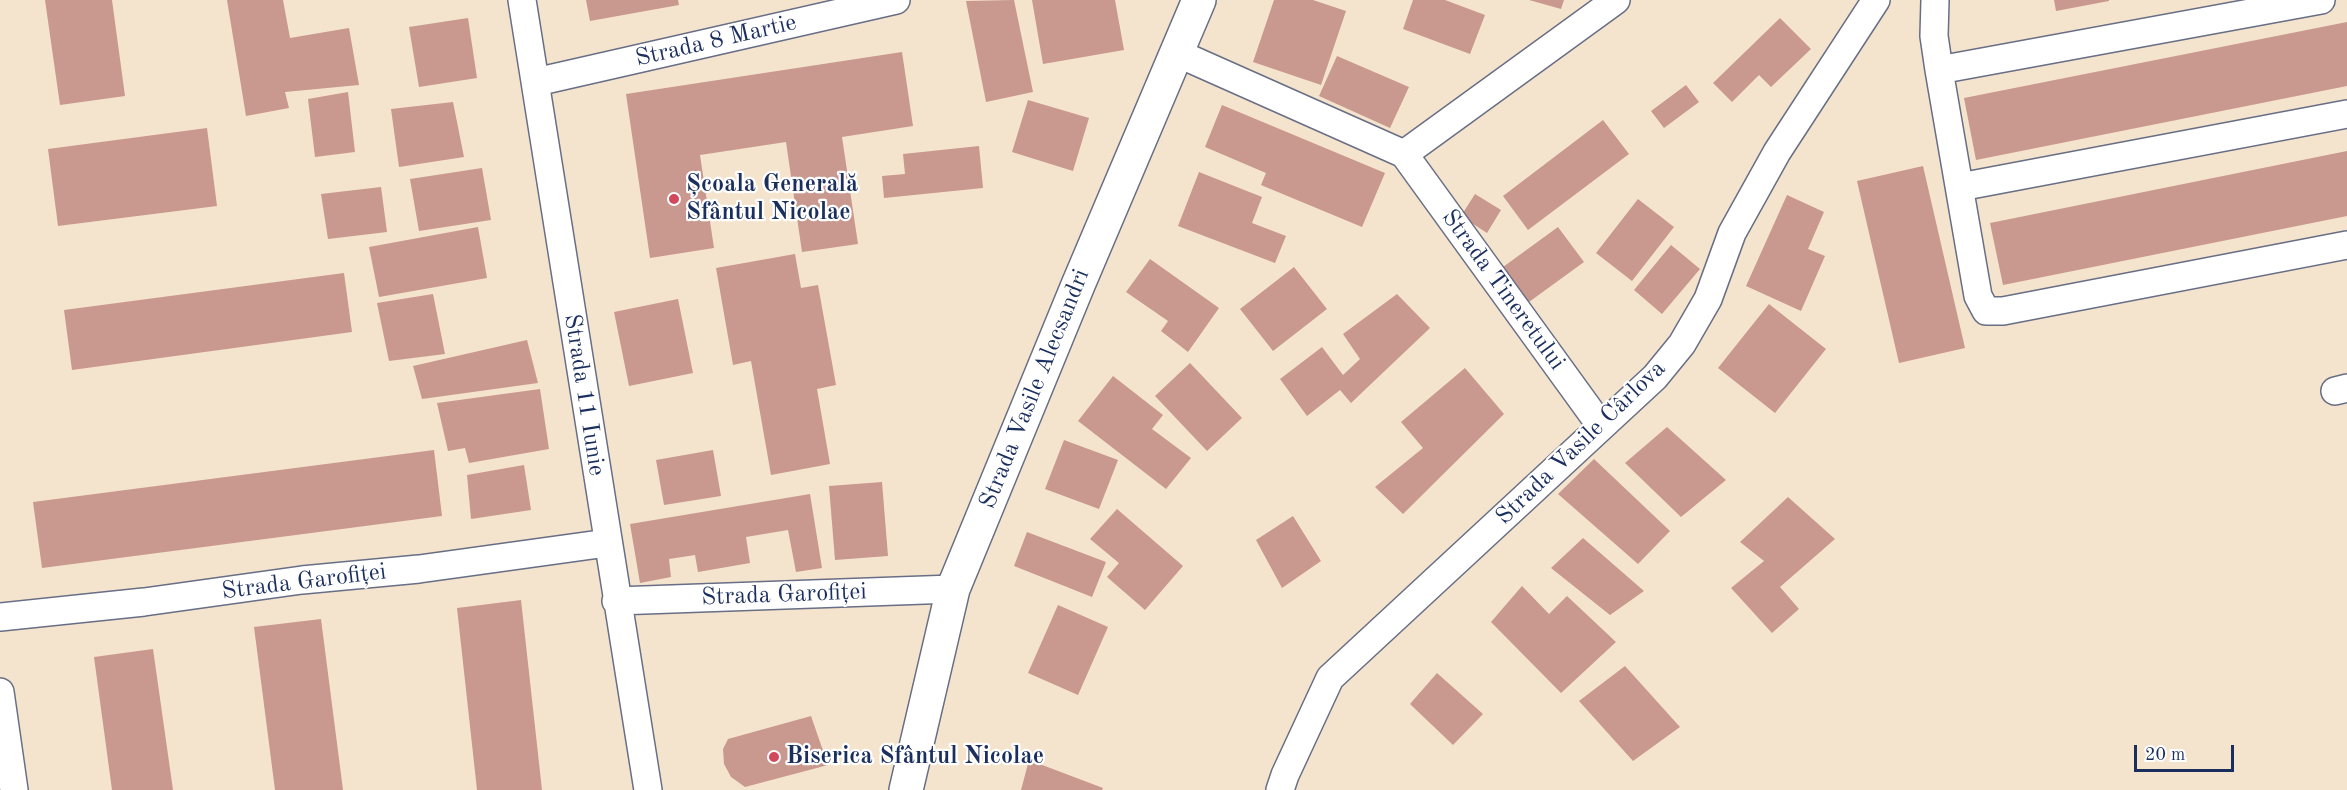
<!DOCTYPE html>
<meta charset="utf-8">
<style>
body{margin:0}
#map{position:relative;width:2347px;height:790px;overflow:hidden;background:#f5e4cd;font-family:"Old Standard TT",serif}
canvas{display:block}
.scale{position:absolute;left:2134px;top:745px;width:100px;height:27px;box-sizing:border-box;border:3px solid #1b2f5e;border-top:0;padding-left:8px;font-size:18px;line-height:21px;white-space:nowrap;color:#1b2f5e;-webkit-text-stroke:4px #fff;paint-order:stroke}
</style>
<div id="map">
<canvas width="2347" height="790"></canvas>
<div class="scale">20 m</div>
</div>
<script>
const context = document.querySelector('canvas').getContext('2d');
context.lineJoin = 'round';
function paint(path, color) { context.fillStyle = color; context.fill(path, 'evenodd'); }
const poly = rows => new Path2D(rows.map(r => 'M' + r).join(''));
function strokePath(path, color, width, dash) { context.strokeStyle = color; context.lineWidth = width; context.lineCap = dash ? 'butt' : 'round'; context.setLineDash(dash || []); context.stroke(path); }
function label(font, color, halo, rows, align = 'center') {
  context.font = font + ' "Old Standard TT",serif'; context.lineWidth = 4.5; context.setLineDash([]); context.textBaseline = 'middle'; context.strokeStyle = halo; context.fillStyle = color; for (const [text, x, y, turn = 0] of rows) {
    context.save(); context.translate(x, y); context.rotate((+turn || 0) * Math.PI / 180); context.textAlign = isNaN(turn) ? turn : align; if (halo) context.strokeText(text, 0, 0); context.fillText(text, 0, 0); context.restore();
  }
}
paint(poly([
 [45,0,112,0,125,96,60,105],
 [227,0,283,0,290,38,349,28,359,85,285,92,289,108,246,116],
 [586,0,678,0,679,5,590,21],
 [1014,0,1033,92,986,102,966,1],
 [1032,0,1115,0,1124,50,1043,64],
 [1274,0,1313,0,1346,11,1321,85,1253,62],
 [1413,0,1445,0,1485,15,1470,54,1403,29],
 [1529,0,1564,0,1561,9],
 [2054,0,2109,0,2109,1,2056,11],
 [468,18,477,78,419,87,409,27],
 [1780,18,1811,49,1771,87,1759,75,1732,102,1713,83],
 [2347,22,2347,86,1976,160,1964,98],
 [902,52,913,126,842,137,858,244,802,252,786,142,700,155,714,248,650,258,626,94],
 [1337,56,1409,87,1390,128,1319,96],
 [1686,85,1699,102,1664,128,1651,111],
 [348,92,355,152,315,157,308,99],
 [1028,100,1089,118,1073,171,1012,152],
 [453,102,464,157,399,167,391,109],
 [1222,105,1385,173,1362,227,1261,185,1266,173,1205,147],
 [1603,120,1629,154,1528,230,1503,196],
 [207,128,217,206,58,226,48,149],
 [979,146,983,188,884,198,882,176,905,174,903,154],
 [2347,151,2347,216,2003,285,1990,223],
 [1923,166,1965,348,1899,363,1857,181],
 [482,168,491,220,419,231,410,179],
 [1199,172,1262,197,1252,223,1286,236,1275,263,1178,226],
 [381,187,387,232,328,239,321,194],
 [1475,194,1501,210,1487,233,1461,216],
 [1787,195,1824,212,1808,249,1825,256,1801,311,1746,286],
 [1638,199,1674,227,1632,281,1596,253],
 [478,227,487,278,379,297,369,247],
 [1558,227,1584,262,1529,302,1503,267],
 [1671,245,1700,269,1662,314,1634,290],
 [795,254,801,288,818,285,836,385,817,389,830,464,771,475,751,361,733,365,716,268],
 [1150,259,1219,308,1188,352,1161,331,1168,321,1126,292],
 [1294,267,1327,309,1273,351,1240,309],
 [344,273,352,332,72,370,64,310],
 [433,294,445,354,389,361,377,303],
 [1397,294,1430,328,1351,403,1340,390,1307,416,1280,379,1322,347,1343,375,1360,359,1343,334],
 [678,299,693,373,629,386,614,312],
 [1769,304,1826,349,1775,413,1718,368],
 [527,340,538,383,422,399,413,366],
 [1190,363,1242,418,1207,451,1155,396],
 [1465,368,1504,414,1403,514,1375,487,1423,448,1401,422],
 [1113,376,1163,415,1152,429,1191,458,1166,489,1078,421],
 [540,389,549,449,469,463,465,448,448,451,437,403],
 [1667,427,1726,480,1681,517,1625,463],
 [1064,440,1118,460,1099,509,1045,489],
 [434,450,442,516,42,568,33,502],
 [713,450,721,496,664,505,656,460],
 [1594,459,1670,531,1638,564,1558,494],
 [524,465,531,510,471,519,467,475],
 [882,482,888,556,835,560,829,486],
 [810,494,822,568,796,572,788,530,746,537,750,563,698,572,695,555,669,559,671,577,640,583,630,524],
 [1788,497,1835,539,1780,587,1799,609,1772,633,1731,588,1764,561,1740,542],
 [1117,509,1183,566,1145,610,1107,577,1119,563,1090,539],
 [1293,516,1321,561,1282,588,1256,540],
 [1027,532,1106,562,1092,597,1014,566],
 [1583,538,1644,591,1610,615,1551,568],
 [1522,586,1549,614,1567,596,1616,642,1561,693,1491,622],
 [521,600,542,790,477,790,457,608],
 [1058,605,1108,627,1078,695,1028,673],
 [321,619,343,790,275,790,254,627],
 [153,649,173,790,112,790,94,657],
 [1625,666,1680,727,1633,761,1579,701],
 [1437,673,1483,714,1453,745,1410,704],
 [811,716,828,765,745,787,731,777,724,764,723,749,728,739],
 [1029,760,1103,788,1102,790,1021,790]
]), '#c9988f');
const street = poly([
 [522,0,648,790],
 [1935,0,1934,36,1939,70,1978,296,1986,311,2003,311,2347,245],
 [1177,53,1404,154,1601,426],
 [1939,70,2321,0],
 [536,82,896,0],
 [1404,154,1616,0],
 [1960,187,2347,114],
 [2335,391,2347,388],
 [616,601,953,589],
 [0,617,144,602,302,580,419,569,607,543],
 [0,692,14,790],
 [1280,790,1285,775,1330,678,1655,377,1682,344,1708,299,1732,233,1777,152,1876,0]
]);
const secondary = poly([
 [906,790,953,589,1078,285,1199,0]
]);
strokePath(street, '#676e85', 30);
strokePath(secondary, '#676e85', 36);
strokePath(street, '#fff', 27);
strokePath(secondary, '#fff', 33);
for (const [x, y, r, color] of [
 [674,199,6,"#d1495b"],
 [774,757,6,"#d1495b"]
]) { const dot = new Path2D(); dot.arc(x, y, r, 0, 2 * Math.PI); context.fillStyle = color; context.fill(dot); strokePath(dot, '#fff', 2); }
label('24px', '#1b2f5e', '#fff', [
 ["Strada 8 Martie",716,41,-13],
 ["Strada Tineretului",1503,290,54],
 ["Strada Vasile Alecsandri",1035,389,-68],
 ["Strada 11 Iunie",584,395,81],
 ["Strada Vasile Cârlova",1581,443,-44],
 ["Strada Garofiței",304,582,-7],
 ["Strada Garofiței",784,595,-2]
]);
label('bold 24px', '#1b2f5e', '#fff', [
 ["Școala Generală",686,185],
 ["Sfântul Nicolae",686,213],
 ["Biserica Sfântul Nicolae",786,757]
], 'left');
</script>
